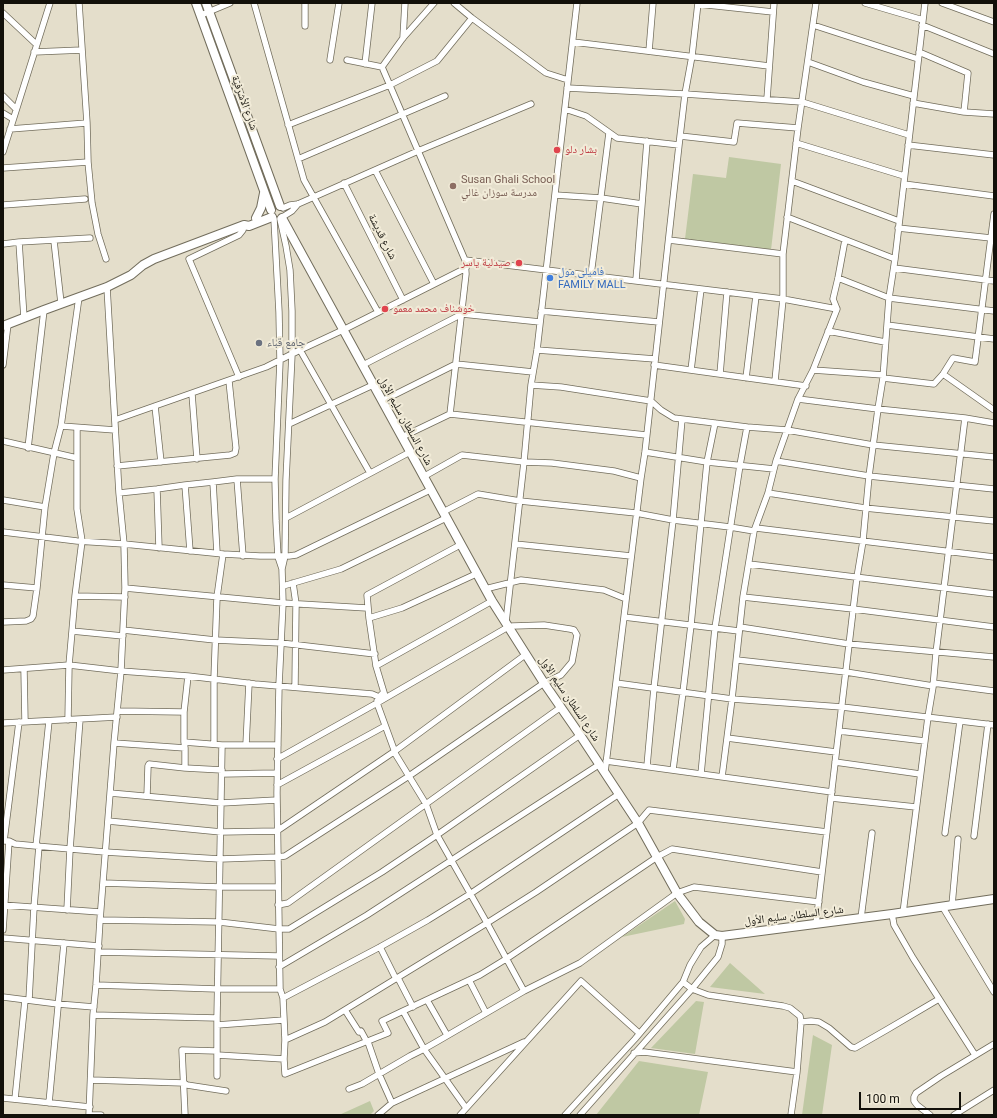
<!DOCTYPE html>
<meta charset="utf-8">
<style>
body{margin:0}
#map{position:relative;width:997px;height:1118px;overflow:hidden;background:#e4decb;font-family:Roboto,sans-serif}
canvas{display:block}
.frame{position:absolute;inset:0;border:4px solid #12100a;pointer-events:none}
.scale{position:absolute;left:859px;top:1092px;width:102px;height:18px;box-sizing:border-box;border:2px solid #12100a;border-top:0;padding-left:5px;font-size:12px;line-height:14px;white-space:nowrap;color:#12100a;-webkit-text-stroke:3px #f1ebd8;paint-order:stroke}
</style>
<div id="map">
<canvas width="997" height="1118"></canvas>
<div class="frame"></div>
<div class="scale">100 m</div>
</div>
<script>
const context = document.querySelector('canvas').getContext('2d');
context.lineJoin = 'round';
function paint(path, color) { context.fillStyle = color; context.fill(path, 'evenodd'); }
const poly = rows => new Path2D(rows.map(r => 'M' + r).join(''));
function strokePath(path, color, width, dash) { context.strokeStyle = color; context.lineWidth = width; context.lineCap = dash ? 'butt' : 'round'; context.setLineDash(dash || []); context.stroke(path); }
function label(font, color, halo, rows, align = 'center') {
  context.font = font + ' Roboto,"Noto Naskh Arabic",sans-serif'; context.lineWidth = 4; context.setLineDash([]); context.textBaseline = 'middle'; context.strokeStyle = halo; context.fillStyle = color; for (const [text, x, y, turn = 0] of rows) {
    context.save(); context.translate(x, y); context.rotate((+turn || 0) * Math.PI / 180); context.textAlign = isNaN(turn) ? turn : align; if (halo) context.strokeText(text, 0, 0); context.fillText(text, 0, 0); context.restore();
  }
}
paint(poly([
 [729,157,781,164,771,250,685,239,693,174,726,178],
 [675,901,685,919,684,924,622,937],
 [730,963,765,994,710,987],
 [696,1001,704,1002,695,1054,651,1048],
 [813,1035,832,1045,822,1115,802,1115],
 [639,1061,708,1072,699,1115,596,1115],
 [370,1101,374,1111,370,1115,339,1115]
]), '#bfc8a3');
const street = poly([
 [79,3,87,123,88,162,92,203,98,234,106,259],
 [254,3,304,180,378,312],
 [305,3,305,26],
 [434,3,403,38,382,67,465,260,466,274,450,414],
 [454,3,472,18,546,73,568,80],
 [865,3,923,20],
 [942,3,994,22],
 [698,4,773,12],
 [3,13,36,44],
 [201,15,230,3],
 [813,25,918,59],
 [922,25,994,54],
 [403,38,405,3],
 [573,42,769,66],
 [649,51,653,3],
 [34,52,82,50],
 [919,52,968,73,964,112],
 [330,60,339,3],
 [347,60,382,67],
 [808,62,863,82,914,96],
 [365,64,372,3],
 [567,88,685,94,802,102,909,135],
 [3,96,16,109],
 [767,99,774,3],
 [913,103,964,112,994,114],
 [565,109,586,116,617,138,679,145],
 [3,113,13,119],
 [288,125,390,85,437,61,472,18],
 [10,129,87,123],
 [680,136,734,142,737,123,798,128],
 [796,143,904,176],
 [908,145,994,155],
 [3,152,50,3],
 [298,159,445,96],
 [3,168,88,162],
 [375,170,434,284],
 [792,181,899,221],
 [344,183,403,300],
 [904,184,994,196],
 [555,195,601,198,642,204],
 [3,205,85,199],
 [283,208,290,205,298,204,418,151,531,104],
 [284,216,292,211,298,204],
 [787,217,895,259],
 [274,219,279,312,280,361,275,479,276,521,278,557,282,569],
 [280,219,286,246,290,270,292,311,292,354,286,480,285,556,282,569,283,603,279,685,277,793,280,989,283,998,285,1040,284,1059,285,1074,388,1033,382,1021,403,1011],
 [898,228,991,238],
 [669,240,783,254],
 [54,241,61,303],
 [19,242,24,318],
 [3,244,19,242,90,238],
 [465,260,783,299,837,309],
 [894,268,994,281],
 [591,275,609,133],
 [838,278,889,298,994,311],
 [636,280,647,141],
 [541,311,659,322],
 [887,325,994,339],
 [828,331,885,342],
 [300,350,370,473],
 [537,350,655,359],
 [3,365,8,324],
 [363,365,462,314,540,322],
 [654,365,806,386],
 [691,370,701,289],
 [813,370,883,375],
 [720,374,727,292],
 [943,374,994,410],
 [239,377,189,259,239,235,243,230,244,225],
 [746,378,756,296],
 [883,378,934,384,943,374,953,358,975,362,994,214],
 [775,381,783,299,783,254,798,128,816,3],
 [531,385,561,387,651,401,661,410,674,418,747,427,787,430,873,445,994,457],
 [192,394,197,459],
 [798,399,878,409,965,418,994,423],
 [382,401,456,364,533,372],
 [155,406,161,462],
 [115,420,266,367,300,350,343,330,466,268],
 [289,424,373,385],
 [61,426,115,430],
 [402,437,450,414,646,435],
 [3,441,77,458],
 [28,448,44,310],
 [645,452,707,462,774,469],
 [776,461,869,476,994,489],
 [117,466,230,455,235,453,236,448,229,381],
 [423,477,462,455,524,462,552,463,614,471,641,478],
 [237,479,243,556],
 [213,482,217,553],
 [185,485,190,551],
 [157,489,159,548],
 [119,493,157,489,185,485,213,482,237,479,275,479],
 [768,493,865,508,994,521],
 [3,500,45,507],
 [443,512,478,494,520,501,636,513,673,520,730,527,754,531],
 [286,518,410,452],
 [756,528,994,557],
 [3,532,77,541,124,544,223,554,260,556,289,556,296,555,430,490],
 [515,544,631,556],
 [749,564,994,594],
 [293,583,296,604,295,687],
 [3,585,37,588],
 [283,586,341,569,446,518],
 [125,588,283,603,367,608],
 [485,589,521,580,604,590,626,599],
 [75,596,125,597],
 [743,597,853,609,994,627],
 [624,617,739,631],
 [369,618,402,608,476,574],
 [3,622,26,621,31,619,33,616,37,588,45,507,54,453,61,426,79,297],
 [506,622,524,462,531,385,537,350,577,3],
 [740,627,849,644,994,657],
 [123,630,215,640,281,643,375,654],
 [72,631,123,636],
 [737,660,846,672,933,686],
 [376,666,492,601],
 [24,669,25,722],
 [3,670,69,665,121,671,188,676,255,684,372,694,379,697,383,693],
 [616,683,732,699,842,707,994,725],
 [933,683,994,691],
 [385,696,376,666,369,618,367,595,460,545],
 [377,701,377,703,396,755,426,804,437,835,487,923,524,991],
 [118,711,184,712],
 [68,720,69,665,72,631,75,596,82,541,77,509,77,428],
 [3,723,117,717],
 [839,731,925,741],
 [727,738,836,752],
 [184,742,222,745,278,745],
 [114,743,185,748],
 [214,744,214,679,217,597,223,554],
 [246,745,249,683],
 [606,761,832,792],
 [835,762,920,774],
 [647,766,654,688,673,520,682,419],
 [185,768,185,748,184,742,184,712,188,676],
 [673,770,683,692,691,625,707,462,715,423],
 [605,772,641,478,645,452,679,145,685,94,692,56,698,3],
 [222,774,277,773],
 [701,774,715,628,740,465,747,427],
 [722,777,732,699,743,597,754,531,768,493,776,461,798,399,813,370,837,309,833,299,838,278,845,240],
 [277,785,385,726],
 [110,793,221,803,277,800],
 [147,796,148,766,149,764,185,768,222,770],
 [831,798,916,807],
 [108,821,221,832,277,831,395,751,525,655],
 [945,833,960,721],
 [974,836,988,724],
 [3,841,9,841,15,844,36,846,105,852,220,859,278,857,285,856,409,776,544,683,561,675,572,662,577,635,574,630,570,629,544,625,513,626,508,627,377,703,277,759],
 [4,841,19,722],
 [36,846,49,721],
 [103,883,220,887,278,887],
 [3,905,100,912],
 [278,905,288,903,561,707],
 [952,905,958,839],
 [942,906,994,992],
 [67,910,70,849,80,719],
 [903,913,928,717,933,687,936,653,965,418],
 [892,914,894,925,913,958,975,1055],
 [861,918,872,833],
 [100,920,219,922,279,929,289,929,382,872,437,835,580,735],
 [816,924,857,577,863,541,869,476,878,409,883,378,889,298,895,259,925,3],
 [3,930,9,841],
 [3,938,99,946],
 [380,947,396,979],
 [98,952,279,956],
 [279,967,367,915,600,764],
 [398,978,413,1007],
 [469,980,486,1013],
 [683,982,692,989,708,995,783,1006,790,1008,800,1016,801,1022,797,1072,791,1115],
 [96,985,217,989,280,989],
 [3,997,58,1004,94,1007],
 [283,998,380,947,428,920,470,894,619,794],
 [29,1000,34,907,39,846],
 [427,1000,447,1035],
 [345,1010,359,1032,361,1031,367,1042],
 [93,1015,217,1018],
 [801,1022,811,1021,819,1022,829,1028,851,1047,855,1048,888,1029,939,999],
 [217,1025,284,1020],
 [285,1040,325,1022,487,923,536,892,638,823,649,810,827,832],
 [368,1042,379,1074,392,1103,378,1115],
 [634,1053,644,1052,797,1072],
 [217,1055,284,1059],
 [217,1076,217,1018,222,745],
 [91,1080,184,1083,187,1085,226,1091],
 [349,1089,362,1084,410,1056,424,1049,438,1041,524,991,580,963,677,893,694,887,819,902],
 [3,1098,90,1107],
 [15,1099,25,1000],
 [49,1103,64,943],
 [392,1103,524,1042],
 [466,1108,424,1049,403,1011,480,975,506,959,657,857,672,849,822,872],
 [89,1115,93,1015,96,985,100,920,114,743,121,671,125,588,124,544,119,493,107,287],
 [89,1115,101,1115],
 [185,1115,182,1050,217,1051],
 [460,1115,581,981,639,1033],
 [565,1115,635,1039,683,982,690,965,701,947,715,935],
 [580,1115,692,989,718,957,722,944,722,936],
 [930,1115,917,1105,914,1101,914,1097,916,1093,941,1076,994,1044],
 [954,1115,994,1090]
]);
const secondary = poly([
 [196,3,271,210],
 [206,3,280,206],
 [256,218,261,208,264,193],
 [282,218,492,601,544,683,580,735,638,823,677,893,699,922,715,935,722,936,753,932,892,914,994,899],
 [3,326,44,310,107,287,131,275,143,265,154,259,244,225,249,226,272,217]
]);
strokePath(street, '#726d5c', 7);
strokePath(secondary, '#726d5c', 10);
strokePath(street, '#fff', 5.5);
strokePath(secondary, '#fff', 8);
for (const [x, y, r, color] of [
 [557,150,4,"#e0444e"],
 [453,186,4,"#8d6e63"],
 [519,263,4,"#e0444e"],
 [550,278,4,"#3f7fe0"],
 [385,309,4,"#e0444e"],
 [259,343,4,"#6b7280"]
]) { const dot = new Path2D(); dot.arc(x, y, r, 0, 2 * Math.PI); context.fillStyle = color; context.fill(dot); strokePath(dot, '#f1ebd8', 1.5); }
label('11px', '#12100a', '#f1ebd8', [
 ["شارع الأشرفية",244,103,70],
 ["شارع قديشة",382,237,63],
 ["شارع السلطان سليم الأول",405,421,61],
 ["شارع السلطان سليم الأول",569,699,56],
 ["شارع السلطان سليم الأول",794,916,-7]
]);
label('11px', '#be3a42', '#f1ebd8', [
 ["بشار دلو",565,150],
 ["صيدلية ياسر",511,263,"right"],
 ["خوشناف محمد معمو",393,309]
], 'left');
label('11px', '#785e54', '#f1ebd8', [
 ["Susan Ghali School",461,180],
 ["مدرسة سوزان غالي",461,193]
], 'left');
label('11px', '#366cbe', '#f1ebd8', [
 ["فاميلي مول",558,272],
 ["FAMILY MALL",558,285]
], 'left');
label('11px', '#5b616d', '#f1ebd8', [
 ["جامع قباء",267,343]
], 'left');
</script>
